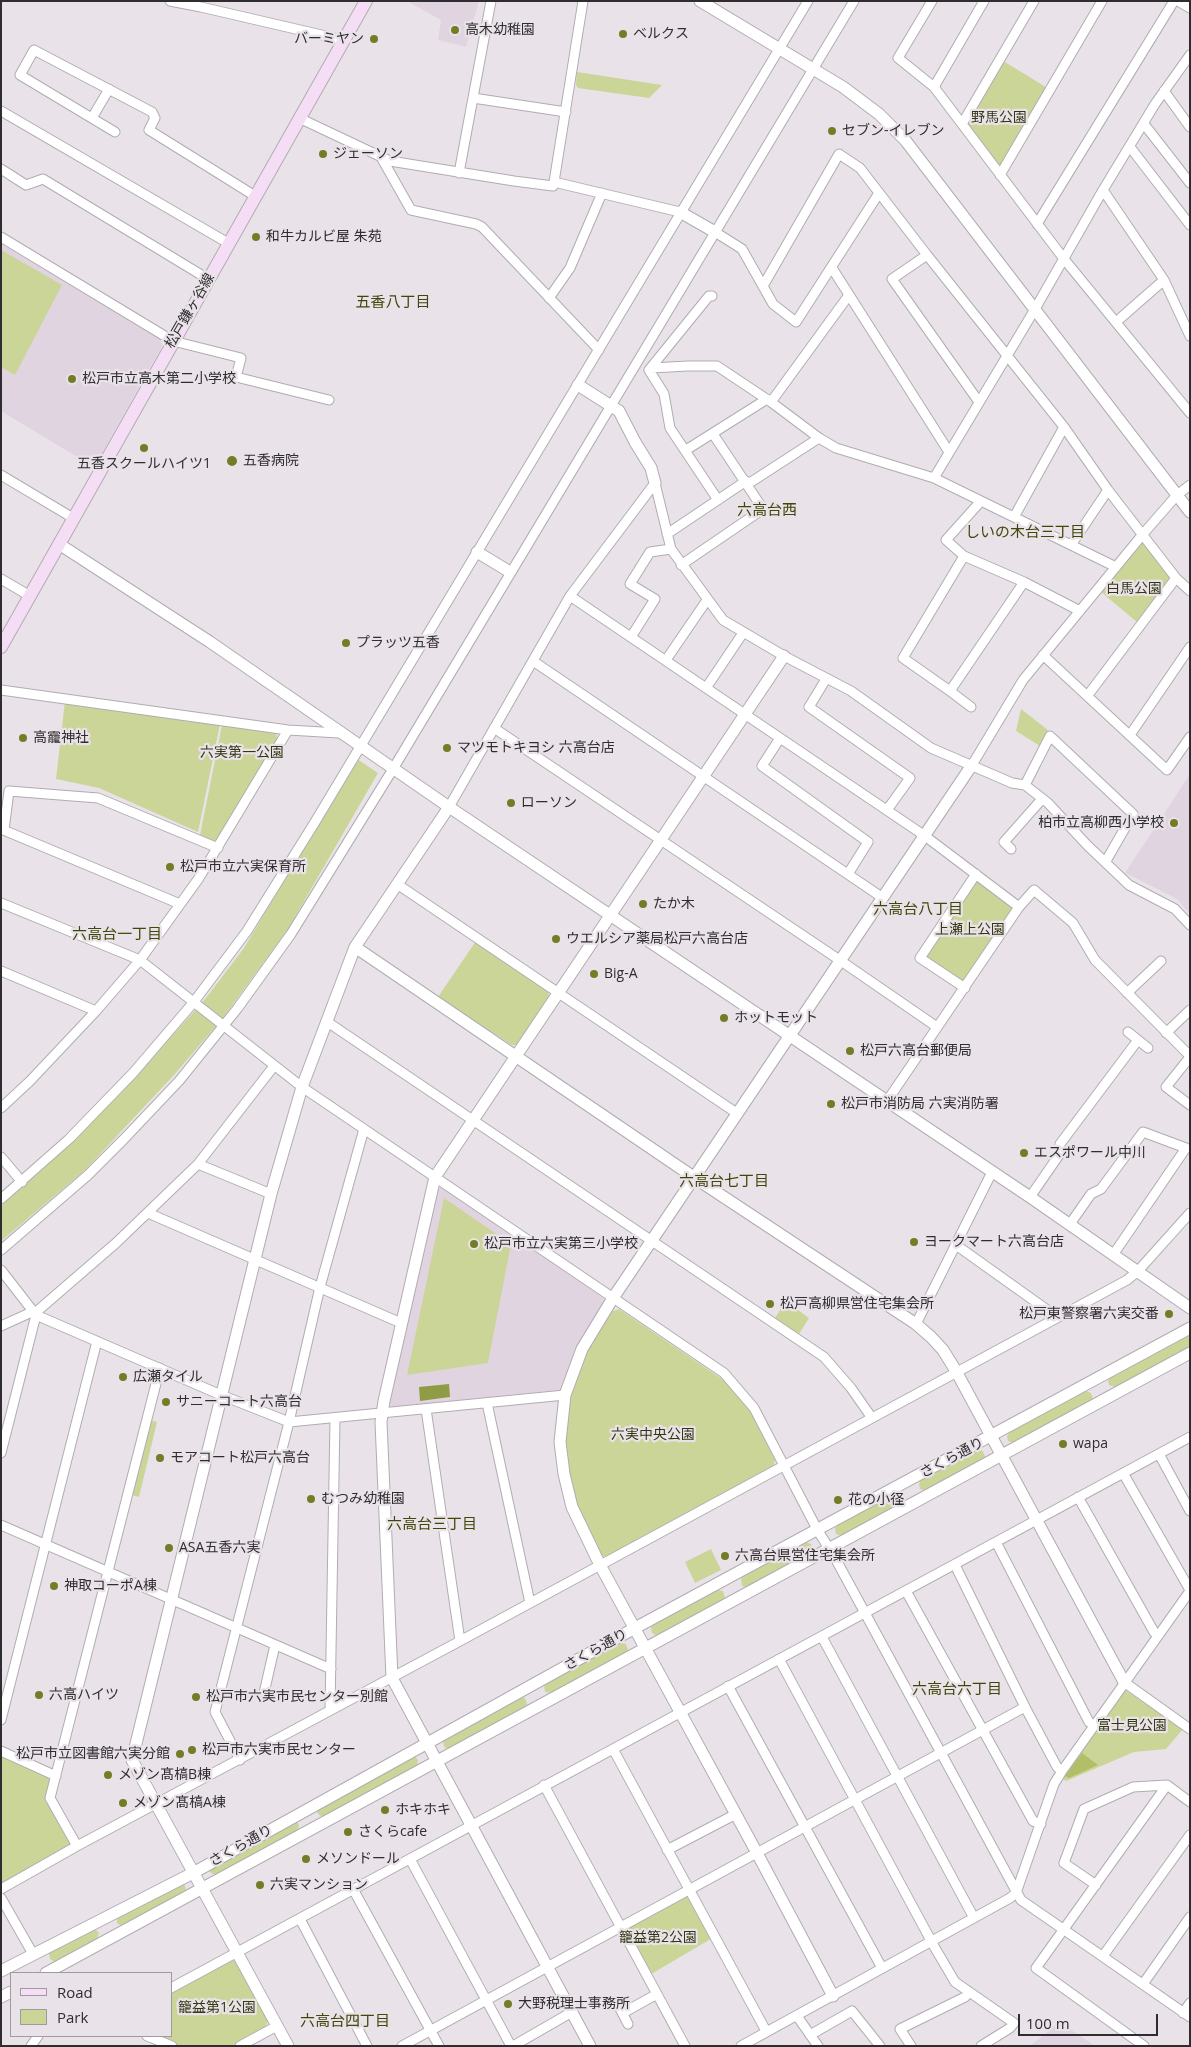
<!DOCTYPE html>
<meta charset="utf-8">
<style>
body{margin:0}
#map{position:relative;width:1191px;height:2047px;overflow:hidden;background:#e9e3e9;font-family:"Open Sans",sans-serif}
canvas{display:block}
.frame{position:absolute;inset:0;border:2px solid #2f2d2f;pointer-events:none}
.legend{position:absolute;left:10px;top:1972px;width:162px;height:65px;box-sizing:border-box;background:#e9e3e9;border:1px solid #9f9a9f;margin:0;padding:6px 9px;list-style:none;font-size:15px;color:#2f2d2f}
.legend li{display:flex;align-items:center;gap:10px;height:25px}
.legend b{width:25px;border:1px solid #9f9a9f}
.scale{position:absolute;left:1018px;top:2014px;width:140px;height:22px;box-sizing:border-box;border:2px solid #2f2d2f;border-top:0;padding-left:6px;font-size:15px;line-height:18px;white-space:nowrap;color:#2f2d2f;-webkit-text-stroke:4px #e9e3e9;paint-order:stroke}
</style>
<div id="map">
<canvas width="1191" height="2047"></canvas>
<div class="frame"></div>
<ul class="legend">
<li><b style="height:6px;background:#f5ddf6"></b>Road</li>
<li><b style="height:14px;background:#ccd598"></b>Park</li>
</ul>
<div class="scale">100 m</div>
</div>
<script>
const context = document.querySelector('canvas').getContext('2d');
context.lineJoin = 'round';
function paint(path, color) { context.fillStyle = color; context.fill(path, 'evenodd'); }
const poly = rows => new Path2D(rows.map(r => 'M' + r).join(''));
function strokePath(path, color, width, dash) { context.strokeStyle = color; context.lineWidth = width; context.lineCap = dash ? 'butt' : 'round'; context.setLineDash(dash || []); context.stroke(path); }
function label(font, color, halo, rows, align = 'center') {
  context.font = font + ' "Open Sans","Noto Sans JP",sans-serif'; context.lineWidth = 4.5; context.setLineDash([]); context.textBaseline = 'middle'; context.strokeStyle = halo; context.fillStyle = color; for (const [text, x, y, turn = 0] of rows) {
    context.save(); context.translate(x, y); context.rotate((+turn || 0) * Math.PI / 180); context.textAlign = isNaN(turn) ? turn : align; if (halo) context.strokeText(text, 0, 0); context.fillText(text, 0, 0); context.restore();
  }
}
paint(poly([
 [407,1,479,1,466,47,438,40,441,20],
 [1,241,160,338,162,346,96,464,92,466,1,411],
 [1190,774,1190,914,1177,899,1125,873],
 [442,1187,603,1298,603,1304,581,1339,560,1390,392,1407,388,1403,437,1190],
 [1060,2022,1095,2046,1030,2046]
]), '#e0d4e0');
paint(poly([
 [1000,59,1049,89,1000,175,962,124],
 [577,72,662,85,649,98,578,88,576,85],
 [1,250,62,285,15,375,1,367],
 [1140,544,1144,544,1169,574,1169,579,1137,622,1101,592],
 [65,701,220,724,198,832,99,788,56,779],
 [1021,709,1048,730,1040,746,1016,731],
 [222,725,276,733,278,741,219,839,212,842,200,835],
 [357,759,378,773,288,929,222,1019,174,1075,85,1170,1,1241,1,1206,67,1146,121,1093,206,998,244,948],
 [973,882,980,882,1011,906,1012,912,965,980,961,981,926,960,926,953],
 [476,941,548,989,549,996,517,1045,512,1045,438,997],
 [444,1198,511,1244,488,1363,407,1375],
 [786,1301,809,1318,799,1334,775,1318],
 [619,1309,722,1379,740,1397,750,1411,775,1460,773,1468,607,1557,600,1555,577,1506,569,1473,566,1441,571,1396,581,1365,591,1342,610,1312],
 [1187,1336,1190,1336,1190,1348,1115,1387,1109,1385,1108,1380,1111,1377],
 [1086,1391,1091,1393,1093,1399,1091,1402,1014,1443,1008,1441,1007,1436,1010,1432],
 [150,1420,157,1422,139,1497,132,1495],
 [978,1450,983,1451,985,1457,983,1460,926,1491,920,1489,919,1484,921,1480],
 [894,1494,899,1495,901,1502,900,1504,842,1536,836,1534,835,1529,837,1525],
 [806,1542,811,1544,813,1550,811,1553,746,1587,742,1586,741,1579,744,1576],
 [711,1549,721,1570,695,1583,685,1562],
 [717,1590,723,1591,725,1597,723,1600,657,1636,652,1633,651,1627,656,1623],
 [621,1643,626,1644,628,1650,626,1653,552,1693,545,1692,544,1685,547,1682],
 [1125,1690,1183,1729,1166,1749,1134,1752,1066,1781,1062,1778],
 [520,1697,525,1698,527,1704,526,1707,449,1749,444,1747,443,1740],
 [1,1751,56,1776,50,1798,77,1846,1,1889],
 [415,1756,418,1760,417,1766,323,1817,318,1814,317,1811],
 [296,1820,299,1825,298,1831,215,1875,210,1872,209,1869],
 [184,1883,186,1890,184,1893,122,1926,117,1923,117,1917],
 [689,1890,714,1937,648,1976,621,1927],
 [95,1929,99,1933,97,1939,58,1960,55,1962,50,1959,49,1953,53,1949],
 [231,1960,237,1962,268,2021,265,2028,237,2046,172,2046,147,2036,171,2036,171,1990]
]), '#ccd598');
paint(poly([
 [1082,1753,1098,1765,1069,1778,1065,1776]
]), '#b3be69');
paint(poly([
 [449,1384,450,1397,420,1401,419,1387]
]), '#909b46');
const minor = poly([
 [170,1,201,7,343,40],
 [932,1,898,58,934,87,1064,259,1190,413],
 [1178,1,1190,8],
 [934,87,984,1],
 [1164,91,1190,127],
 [473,98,566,112],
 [1,111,228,243],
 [92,118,109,89],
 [299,118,390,161,514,181,553,186,554,182,680,212],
 [962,124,1034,1],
 [1144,124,1190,183],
 [115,132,20,75,34,50,152,112,155,118,149,130,255,196],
 [1130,147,1190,225],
 [381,157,411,210,476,224,482,227,599,350],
 [1,169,26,185,43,179,208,279],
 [459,173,491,1],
 [1000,175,1102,1],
 [554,182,583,1],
 [1103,190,1164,280,1190,336],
 [1037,224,1174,1],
 [715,232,742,249,773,304,796,322,879,193],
 [1,237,173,341,241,358,236,377,329,400],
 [927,255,1064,427,1108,490,1176,578,1190,591],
 [832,268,949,452],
 [763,286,839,154,860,168,927,255,892,279,979,402],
 [712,296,709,296,649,370,664,394,670,428,718,500],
 [549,298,570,268,602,193],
 [1116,322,1164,280],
 [651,368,688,366,717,366,771,402,819,438,836,448,934,478,1116,567],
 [771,402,849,295],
 [686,450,767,399],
 [1,475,73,518],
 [934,478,1035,309,1103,190,1155,104,1190,55],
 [655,483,671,549,723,620,784,656,851,691,931,748,1012,783,1025,785,1048,803,1087,845,1129,885,1175,909,1190,925],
 [748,484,819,438],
 [981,501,946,540,964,556,1024,582,1080,611],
 [1014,517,1064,427],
 [667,534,746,481],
 [1071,545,1108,490],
 [964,556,903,658,950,691,1024,582],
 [681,565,763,509,713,434],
 [1,579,30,596],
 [570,596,925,836,1019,907],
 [631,637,655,599,630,584,650,552,671,549],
 [1043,655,1167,770,1190,737],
 [666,660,707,600],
 [533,661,883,898],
 [826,679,809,707,910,778,887,810],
 [706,688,743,633],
 [1,690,288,730,339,733],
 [950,691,971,707],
 [1088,695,1176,578],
 [494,728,841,961,937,1027],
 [1130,735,1190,647],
 [780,738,762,766,868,842,848,874],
 [972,765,1023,680,1143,534,1177,495,1190,485],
 [1025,785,1050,736,1133,814,1106,861],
 [449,807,570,596,655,483],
 [1,829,180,904],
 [4,830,9,791,98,798,218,848],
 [1011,849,1004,842,1042,799],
 [397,884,738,1114],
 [1,903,140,960,302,1087,724,1373,754,1408,818,1531,834,1556,1021,1900,1190,2017],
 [1,971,96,1011],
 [965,988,920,958,976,874],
 [1127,993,1161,961],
 [326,1021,824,1357,851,1388,872,1418],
 [1128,1032,1148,1048],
 [1166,1033,1190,1010],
 [1190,1057,1166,1087,1190,1105],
 [887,1101,1019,907,1034,890,1073,923,1095,960,1190,1056],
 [1,1108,30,1081,96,1011,140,960,199,878,288,730],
 [1,1157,22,1182],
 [198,1164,271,1194],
 [1030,1197,1059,1155,1060,1144,1138,1040],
 [1,1199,69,1139,133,1073,193,1003,247,931,315,822,808,1],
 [148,1213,401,1323],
 [1070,1224,1091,1194,1101,1189,1143,1132,1186,1148,1113,1255],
 [956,1245,1057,1317],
 [1,1250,88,1175,124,1139,179,1081,237,1009,291,934,393,769,854,1],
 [1,1270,36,1315,221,1395,289,1422,565,1395],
 [35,1313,116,1243,198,1164,274,1066],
 [916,1324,992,1172],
 [1,1326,34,1311],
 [487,1403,530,1603],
 [426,1409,460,1641],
 [1,1453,36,1315],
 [1159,1454,1190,1511],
 [1123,1473,1190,1590],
 [1078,1497,1154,1632,1158,1636],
 [1,1525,331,1669],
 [996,1542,1089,1722,1093,1725],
 [955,1565,1025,1707,1057,1767,1062,1771],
 [906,1591,1033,1821,1041,1824],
 [822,1637,974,1918],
 [779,1659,935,1948,955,1982,1014,2023,1010,2028,981,2046],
 [1124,1682,1190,1729],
 [728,1686,882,1968],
 [264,1693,275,1645],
 [330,1710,335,1418],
 [1,1720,97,1341],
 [613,1749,766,2031],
 [1,1751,56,1776],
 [240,1760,215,1712,289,1422,320,1287,364,1129],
 [544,1785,685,2046],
 [77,1846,50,1798,160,1368],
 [667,1850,736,1814],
 [410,1859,511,2046],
 [1096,1885,1064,1863,1084,1809,1133,1787,1167,1785,1190,1802],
 [1,1889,77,1846,460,1641,1127,1280,1138,1271,1190,1213],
 [353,1889,439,2046],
 [1,1898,33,1954],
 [300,1919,367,2046],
 [1103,1956,1190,1835],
 [1143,1984,1190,1917],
 [171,1988,1190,1437],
 [616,2001,628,2024],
 [623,2013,657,1994],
 [1183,2013,1190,2003],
 [797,2016,818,2046],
 [810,2035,852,2011,880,2046],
 [147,2036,172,2046],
 [31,2046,38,2036],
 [240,2046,277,2026],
 [402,2046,1025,1707],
 [513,2046,572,2012],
 [741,2046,1010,1898,1016,1893,1054,1784,1062,1771,1190,1591],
 [911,2046,900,2029,965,1997,969,1992],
 [1144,2046,1036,1968,1167,1785]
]);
const tertiary = poly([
 [700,1,843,87,879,114,905,140,1190,512],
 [680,212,715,232],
 [578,385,619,411,635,442,651,468,655,483],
 [59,544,210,642,449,807,1030,1197,1190,1308],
 [477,552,510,572],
 [355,947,695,1178,916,1324,931,1337,943,1350,956,1371,1124,1682],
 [1,1971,193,1873,635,1628,1190,1328],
 [46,1973,1190,1353],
 [833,1996,757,1853,600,1565,572,1507,564,1474,560,1442,565,1395,582,1349,613,1298,972,765],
 [1,1997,11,1992],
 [288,2046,132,1760,271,1194,302,1087,355,947,449,807],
 [590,2046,392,1678,381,1422,384,1401,435,1177,784,656]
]);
const secondary = poly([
 [1,647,366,1]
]);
strokePath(minor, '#b1acb1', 11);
strokePath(tertiary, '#b1acb1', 13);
strokePath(secondary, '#b1acb1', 14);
strokePath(minor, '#fff', 9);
strokePath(tertiary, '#fff', 11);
strokePath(secondary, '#f5ddf6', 12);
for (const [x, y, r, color] of [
 [455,30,5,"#737c27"],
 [623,34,5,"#737c27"],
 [374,39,5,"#737c27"],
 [832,131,5,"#737c27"],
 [323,154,5,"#737c27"],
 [256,237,5,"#737c27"],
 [72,379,5,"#737c27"],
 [144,448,5,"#737c27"],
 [232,461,6,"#737c27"],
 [346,643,5,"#737c27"],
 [23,738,5,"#737c27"],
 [447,748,5,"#737c27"],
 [511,803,5,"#737c27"],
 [1174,823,5,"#737c27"],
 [170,867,5,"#737c27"],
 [643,904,5,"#737c27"],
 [556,939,5,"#737c27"],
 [594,974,5,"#737c27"],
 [724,1018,5,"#737c27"],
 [850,1051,5,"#737c27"],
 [831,1104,5,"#737c27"],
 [1024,1153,5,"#737c27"],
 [914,1242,5,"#737c27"],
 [474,1244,5,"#737c27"],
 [770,1304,5,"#737c27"],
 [1169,1314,5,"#737c27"],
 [123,1377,5,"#737c27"],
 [166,1402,5,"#737c27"],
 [1063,1444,5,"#737c27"],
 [160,1458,5,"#737c27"],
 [311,1499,5,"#737c27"],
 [838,1500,5,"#737c27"],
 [169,1548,5,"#737c27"],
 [725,1556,5,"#737c27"],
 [54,1586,5,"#737c27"],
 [39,1695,5,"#737c27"],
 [196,1697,5,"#737c27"],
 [192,1750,5,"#737c27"],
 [180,1754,5,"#737c27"],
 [108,1775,5,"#737c27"],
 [123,1803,5,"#737c27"],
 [385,1810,5,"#737c27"],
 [348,1832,5,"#737c27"],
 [306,1859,5,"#737c27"],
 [260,1885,5,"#737c27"],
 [508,2004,5,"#737c27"]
]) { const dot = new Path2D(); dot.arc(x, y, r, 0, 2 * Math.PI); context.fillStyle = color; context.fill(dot); strokePath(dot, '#e9e3e9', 2); }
label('14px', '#2f2d2f', '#e9e3e9', [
 ["高木幼稚園",465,30],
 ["ベルクス",633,34],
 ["バーミヤン",364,39,"right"],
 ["セブン-イレブン",842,131],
 ["ジェーソン",333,154],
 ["和牛カルビ屋 朱苑",266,237],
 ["松戸市立高木第二小学校",82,379],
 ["五香病院",243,461],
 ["五香スクールハイツ1",144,464,"center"],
 ["プラッツ五香",356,643],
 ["高靇神社",33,738],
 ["マツモトキヨシ 六高台店",457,748],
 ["ローソン",521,803],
 ["柏市立高柳西小学校",1164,823,"right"],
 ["松戸市立六実保育所",180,867],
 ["たか木",653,904],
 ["ウエルシア薬局松戸六高台店",566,939],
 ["Big-A",604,974],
 ["ホットモット",734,1018],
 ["松戸六高台郵便局",860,1051],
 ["松戸市消防局 六実消防署",841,1104],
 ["エスポワール中川",1034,1153],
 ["ヨークマート六高台店",924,1242],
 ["松戸市立六実第三小学校",484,1244],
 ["松戸高柳県営住宅集会所",780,1304],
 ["松戸東警察署六実交番",1159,1314,"right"],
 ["広瀬タイル",133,1377],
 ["サニーコート六高台",176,1402],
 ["wapa",1073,1444],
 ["モアコート松戸六高台",170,1458],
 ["むつみ幼稚園",321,1499],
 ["花の小径",848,1500],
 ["ASA五香六実",179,1548],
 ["六高台県営住宅集会所",735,1556],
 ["神取コーポA棟",64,1586],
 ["六高ハイツ",49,1695],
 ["松戸市六実市民センター別館",206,1697],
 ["松戸市六実市民センター",202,1750],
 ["松戸市立図書館六実分館",170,1754,"right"],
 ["メゾン髙槁B棟",118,1775],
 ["メゾン髙槁A棟",133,1803],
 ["ホキホキ",395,1810],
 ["さくらcafe",358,1832],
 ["メソンドール",316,1859],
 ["六実マンション",270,1885],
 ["大野税理士事務所",518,2004]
], 'left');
label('14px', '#333813', '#e9e3e9', [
 ["野馬公園",999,118],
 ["白馬公園",1134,589],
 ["六実第一公園",242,753],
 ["上瀬上公園",970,930],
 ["六実中央公園",653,1435],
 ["富士見公園",1132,1726],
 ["籠益第2公園",658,1938],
 ["籠益第1公園",217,2008]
]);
label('14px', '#2f2d2f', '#e9e3e9', [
 ["松戸鎌ヶ谷線",190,311,-60],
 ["さくら通り",952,1458,-28],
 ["さくら通り",596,1650,-29],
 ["さくら通り",241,1846,-29]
]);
label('15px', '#41470a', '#e9e3e9', [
 ["五香八丁目",393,303],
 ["六高台西",767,511],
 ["しいの木台三丁目",1025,533],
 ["六高台八丁目",918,910],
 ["六高台一丁目",117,935],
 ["六高台七丁目",724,1182],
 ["六高台三丁目",432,1525],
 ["六高台六丁目",957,1690],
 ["六高台四丁目",345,2022]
]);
</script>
